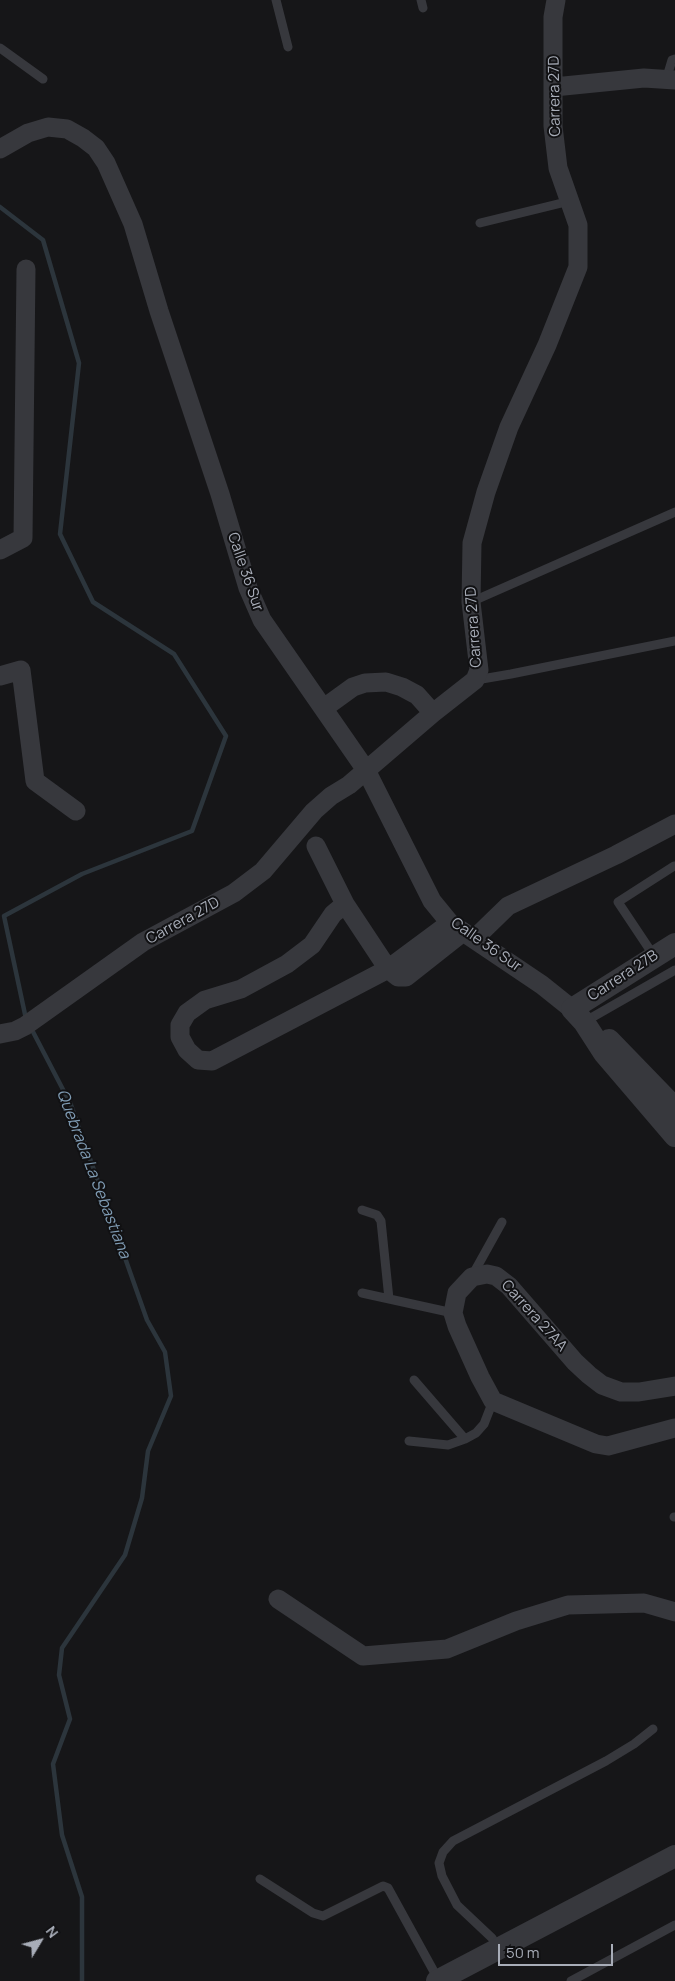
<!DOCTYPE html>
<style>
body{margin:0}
#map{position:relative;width:675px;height:1981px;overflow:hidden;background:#161618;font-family:Manrope,sans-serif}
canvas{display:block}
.north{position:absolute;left:15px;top:1916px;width:50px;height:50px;-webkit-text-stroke:4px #111113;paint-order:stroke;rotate:53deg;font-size:14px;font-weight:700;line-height:20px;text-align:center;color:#a8adb8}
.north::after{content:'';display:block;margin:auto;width:18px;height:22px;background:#a8adb8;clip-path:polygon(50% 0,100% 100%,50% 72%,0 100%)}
.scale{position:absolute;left:498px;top:1944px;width:115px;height:22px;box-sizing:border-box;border:2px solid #a8adb8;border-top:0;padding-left:6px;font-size:15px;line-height:18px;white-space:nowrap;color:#a8adb8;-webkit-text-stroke:4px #111113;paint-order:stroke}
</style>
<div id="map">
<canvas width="675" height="1981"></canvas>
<div class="north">N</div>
<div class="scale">50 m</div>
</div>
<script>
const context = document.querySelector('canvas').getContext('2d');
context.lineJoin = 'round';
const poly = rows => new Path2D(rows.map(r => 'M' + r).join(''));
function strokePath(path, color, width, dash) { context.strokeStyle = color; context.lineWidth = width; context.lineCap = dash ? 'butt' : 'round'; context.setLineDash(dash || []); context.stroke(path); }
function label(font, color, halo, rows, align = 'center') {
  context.font = font + ' Manrope,sans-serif'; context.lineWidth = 4; context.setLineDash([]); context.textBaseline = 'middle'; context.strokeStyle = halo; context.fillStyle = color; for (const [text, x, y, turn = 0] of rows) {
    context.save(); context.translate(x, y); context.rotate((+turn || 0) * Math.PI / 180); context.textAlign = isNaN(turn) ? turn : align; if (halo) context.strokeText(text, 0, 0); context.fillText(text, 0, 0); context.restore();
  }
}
strokePath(poly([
 [0,207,43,240,79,363,60,534,93,602,174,654,226,736,192,831,82,874,4,916,26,1019],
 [31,1028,71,1105,147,1320,165,1352,171,1396,148,1451,142,1498,125,1555,62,1648,59,1675,70,1719,53,1764,62,1835,82,1897,82,1981]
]), '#2c353c', 4.5);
strokePath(poly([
 [276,0,288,47],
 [421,0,423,8],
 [0,48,43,79],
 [666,80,672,60,675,59],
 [480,223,570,201],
 [471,602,675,512],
 [476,680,511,674,675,641],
 [654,956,618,902,674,866],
 [584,1022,675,970],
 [362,1210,377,1215,381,1221,389,1299],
 [472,1276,502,1222],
 [362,1293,453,1313],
 [414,1380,465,1439],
 [409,1441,448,1445,465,1439,476,1433,484,1424,493,1401],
 [674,1517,675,1517],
 [260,1879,313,1913,323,1916,383,1886,388,1888,438,1979],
 [498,1948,492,1938,457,1905,442,1876,439,1863,443,1852,453,1841,606,1761,634,1744,653,1729],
 [571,1981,675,1925]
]), '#37383d', 9);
strokePath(poly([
 [554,87,644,78,675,80],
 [0,149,28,133,48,127,67,129,83,138,96,148,106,163,133,224,159,311,220,494,248,588,262,620,366,770,432,901,450,923,542,985,572,1009],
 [0,550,23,538,26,269],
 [0,676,21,670,35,781,76,811],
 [324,708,353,687,365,683,386,682,402,687,417,695,433,713],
 [316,846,345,904,388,969,398,977,406,977,463,932],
 [345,904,333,914,312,945,287,964,241,989,205,1000,187,1013,180,1025,180,1037,187,1050,198,1060,212,1061,388,969,450,923],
 [474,939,508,906,616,855,675,824],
 [0,1034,15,1031,25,1026,143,942,234,893,263,871,314,811,331,796,349,785,433,713,475,680,479,670,471,602,472,543,486,492,509,427,547,345,578,267,578,225,558,168,553,126,553,17,556,0],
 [675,1386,639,1392,621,1392,602,1385,589,1375,575,1362,509,1286,496,1276,487,1274,472,1277,457,1293,453,1313,457,1326,480,1377,493,1401,596,1444,608,1446,675,1428],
 [278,1599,363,1656,447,1649,516,1621,568,1605,644,1603,675,1612]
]), '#37383d', 19);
strokePath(poly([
 [675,944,572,1009,584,1022,604,1053,675,1136],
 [609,1040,675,1108],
 [437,1981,675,1856]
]), '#37383d', 22);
label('15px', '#a8adb8', '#111113', [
 ["Carrera 27D",555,96,-91],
 ["Calle 36 Sur",245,572,71],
 ["Carrera 27D",474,627,-94],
 ["Carrera 27D",183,921,-29],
 ["Calle 36 Sur",486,945,35],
 ["Carrera 27B",623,976,-33],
 ["Carrera 27AA",534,1316,48]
]);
label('italic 16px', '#7f9bb3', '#111113', [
 ["Quebrada La Sebastiana",93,1174,69]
]);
</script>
